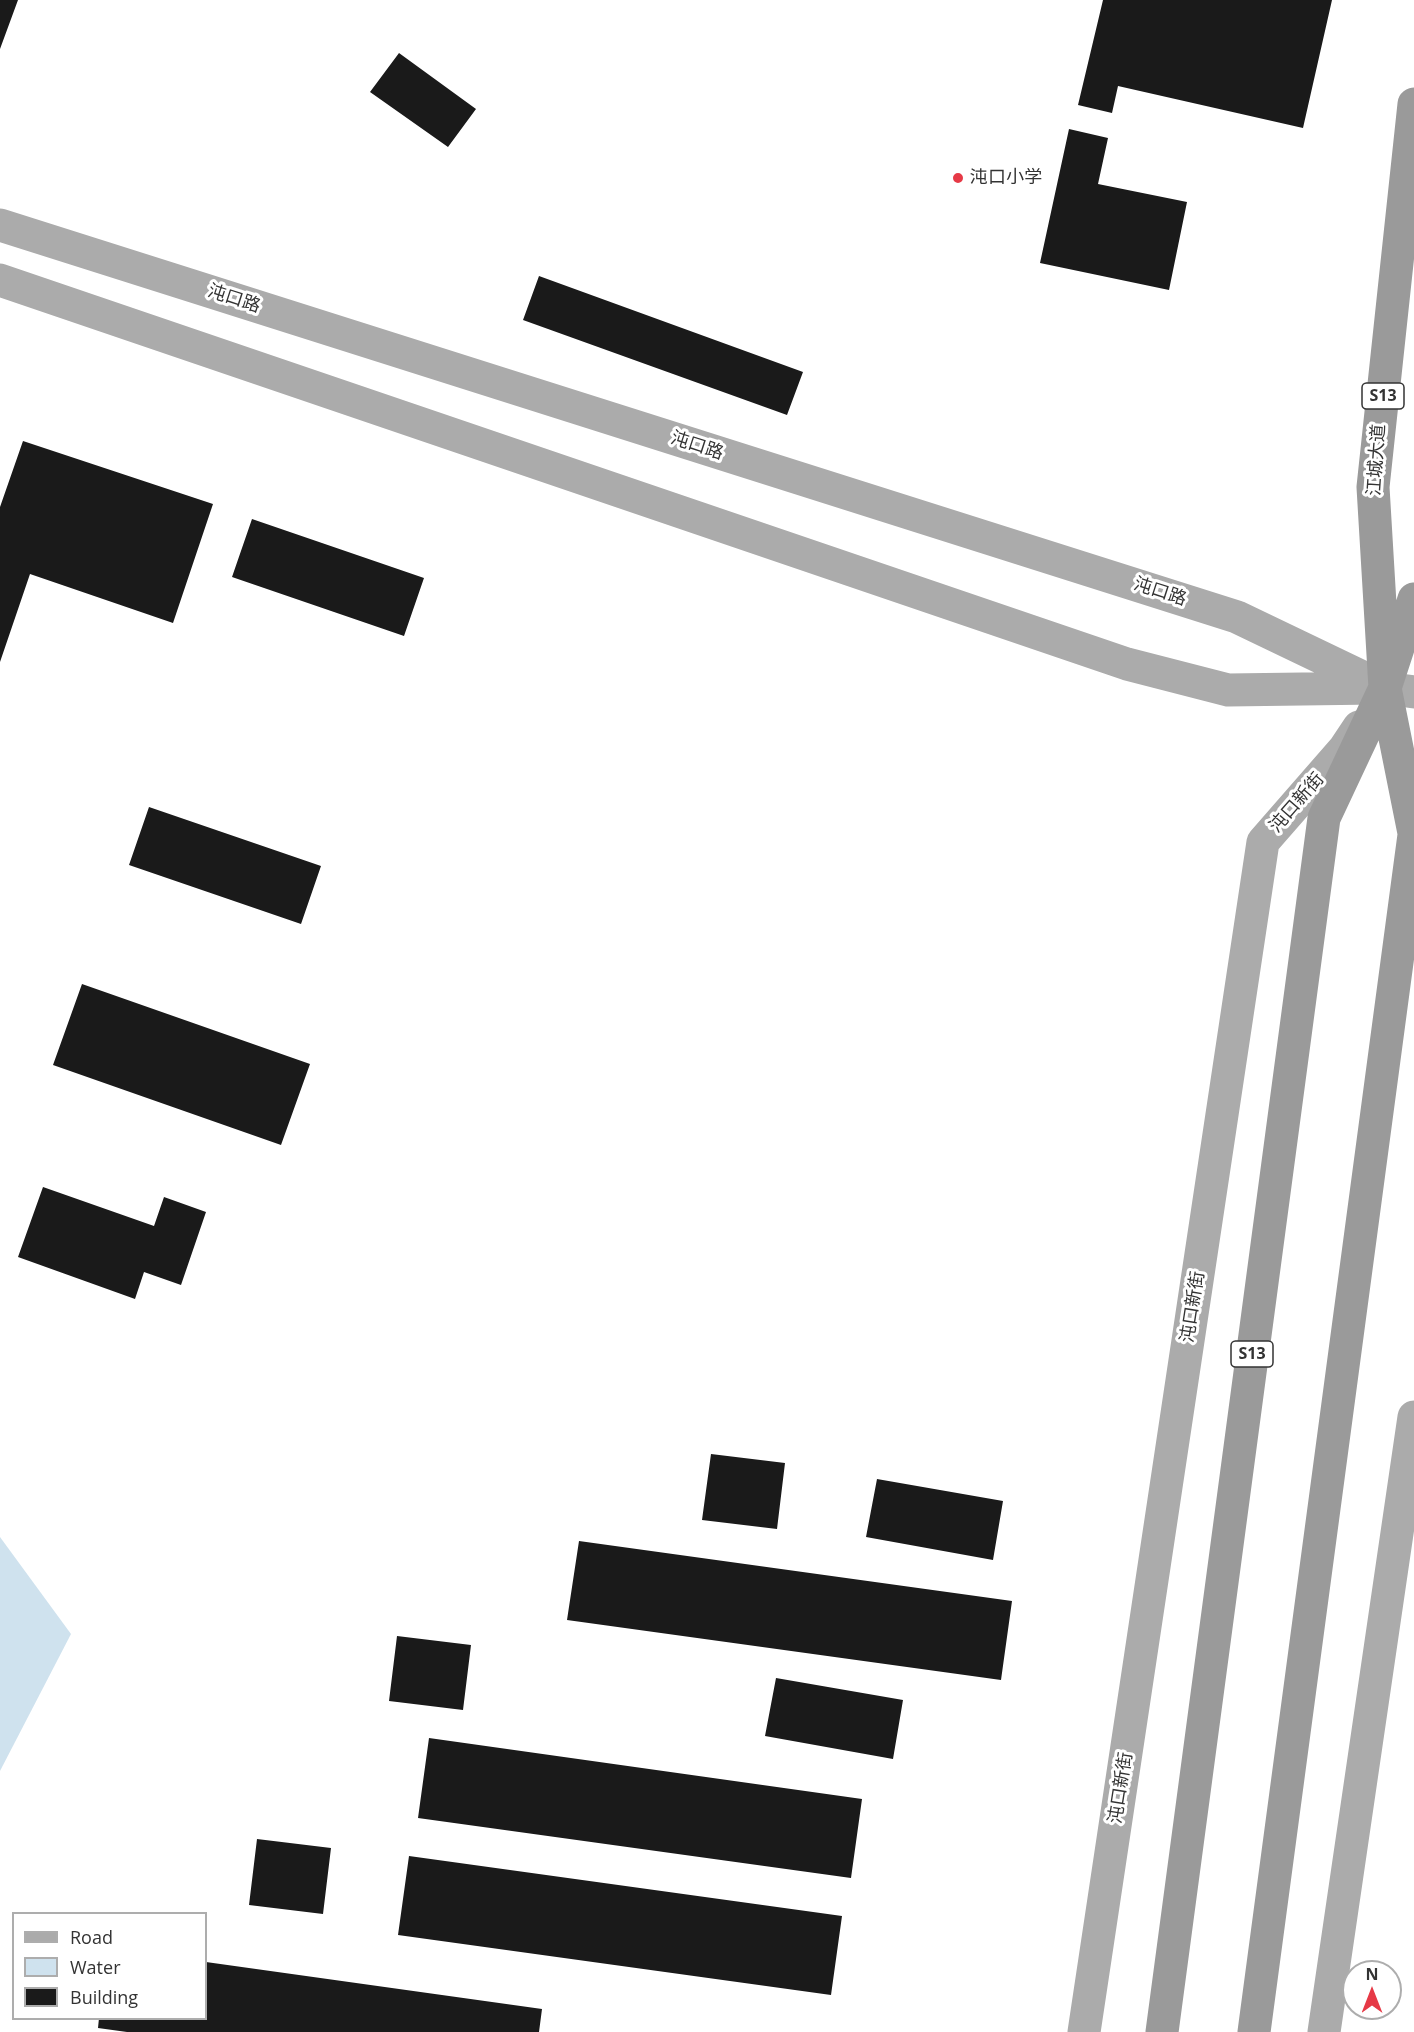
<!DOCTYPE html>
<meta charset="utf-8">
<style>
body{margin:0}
#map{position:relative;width:1414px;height:2032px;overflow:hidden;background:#fff;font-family:"Open Sans",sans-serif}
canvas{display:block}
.legend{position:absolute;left:12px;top:1912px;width:195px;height:108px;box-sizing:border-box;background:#fff;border:2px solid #adadad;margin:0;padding:8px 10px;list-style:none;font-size:18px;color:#333}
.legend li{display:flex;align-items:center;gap:12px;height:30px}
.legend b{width:30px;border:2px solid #adadad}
.north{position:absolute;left:1342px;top:1960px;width:60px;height:60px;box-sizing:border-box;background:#fff;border:2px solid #adadad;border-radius:50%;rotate:0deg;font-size:16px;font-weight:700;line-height:24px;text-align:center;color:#333}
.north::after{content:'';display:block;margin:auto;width:21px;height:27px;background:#e63946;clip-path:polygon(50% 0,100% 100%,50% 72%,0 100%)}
</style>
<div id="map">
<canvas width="1414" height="2032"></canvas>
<ul class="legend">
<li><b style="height:8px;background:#ababab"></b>Road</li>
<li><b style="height:16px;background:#cfe2ee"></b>Water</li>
<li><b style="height:16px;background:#1a1a1a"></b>Building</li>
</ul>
<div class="north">N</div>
</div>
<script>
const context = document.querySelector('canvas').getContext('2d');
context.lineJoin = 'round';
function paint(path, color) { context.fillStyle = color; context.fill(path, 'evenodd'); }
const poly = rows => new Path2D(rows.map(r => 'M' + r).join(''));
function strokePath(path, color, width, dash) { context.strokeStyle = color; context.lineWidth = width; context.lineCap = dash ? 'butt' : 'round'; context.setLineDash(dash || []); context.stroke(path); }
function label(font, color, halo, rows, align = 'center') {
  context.font = font + ' "Open Sans","Noto Sans SC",sans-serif'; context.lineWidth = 6; context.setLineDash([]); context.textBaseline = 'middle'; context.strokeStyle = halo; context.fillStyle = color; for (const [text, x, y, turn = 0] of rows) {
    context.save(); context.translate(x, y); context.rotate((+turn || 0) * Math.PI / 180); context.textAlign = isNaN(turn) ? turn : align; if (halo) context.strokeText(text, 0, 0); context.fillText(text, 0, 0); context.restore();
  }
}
paint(poly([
 [0,1537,71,1634,0,1771]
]), '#cfe2ee');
paint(poly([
 [0,0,18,0,0,49],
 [1103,0,1332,0,1303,128,1118,86,1112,113,1078,105],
 [399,53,476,109,448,147,370,92],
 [1069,129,1108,138,1098,184,1187,202,1169,290,1040,263],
 [539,276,803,372,787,415,523,320],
 [23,441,213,504,173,623,30,574,0,662,0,507],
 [252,519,424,578,404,636,232,577],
 [149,807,321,866,301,924,129,865],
 [82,984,310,1064,281,1145,53,1065],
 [43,1187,154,1226,164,1197,206,1212,181,1285,144,1272,135,1299,18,1257],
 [711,1454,785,1463,777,1529,702,1520],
 [877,1479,1003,1501,993,1560,866,1537],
 [579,1541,1012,1601,1001,1680,567,1620],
 [397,1636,471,1645,463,1710,389,1701],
 [776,1678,903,1700,893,1759,765,1736],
 [429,1738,862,1799,851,1878,418,1818],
 [257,1839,331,1848,323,1914,249,1905],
 [409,1856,842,1916,831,1995,398,1935],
 [206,1962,542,2009,539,2032,127,2032,98,2028,99,2018,206,2018]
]), '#1a1a1a');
strokePath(poly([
 [0,225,1237,617,1385,688,1414,692],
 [0,280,1127,664,1228,690,1377,688],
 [1084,2032,1263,842,1345,748,1359,727],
 [1324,2032,1414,1417]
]), '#ababab', 33);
strokePath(poly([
 [1414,104,1373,487,1385,688,1414,833],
 [1162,2032,1324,818,1385,688,1414,599],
 [1254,2032,1414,835]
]), '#9a9a9a', 33);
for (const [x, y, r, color] of [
 [958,178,6,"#e63946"]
]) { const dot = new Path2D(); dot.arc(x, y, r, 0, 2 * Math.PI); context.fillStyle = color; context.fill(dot); strokePath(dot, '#fff', 2); }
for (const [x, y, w] of [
 [1383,396,42],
 [1252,1354,42]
]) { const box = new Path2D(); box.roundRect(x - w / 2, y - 13, w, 26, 4.5); context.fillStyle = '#fff'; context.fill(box); strokePath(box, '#333', 1.5); }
label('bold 16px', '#333', null, [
 ["S13",1383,396],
 ["S13",1252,1354]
]);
label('18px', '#333', '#fff', [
 ["沌口小学",970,178]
], 'left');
label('18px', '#333', '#fff', [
 ["沌口路",234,299,18],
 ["沌口路",697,446,18],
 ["江城大道",1377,460,-86],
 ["沌口路",1160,592,18],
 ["沌口新街",1297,803,-49],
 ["沌口新街",1193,1307,-81],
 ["沌口新街",1121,1788,-81]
]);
</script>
